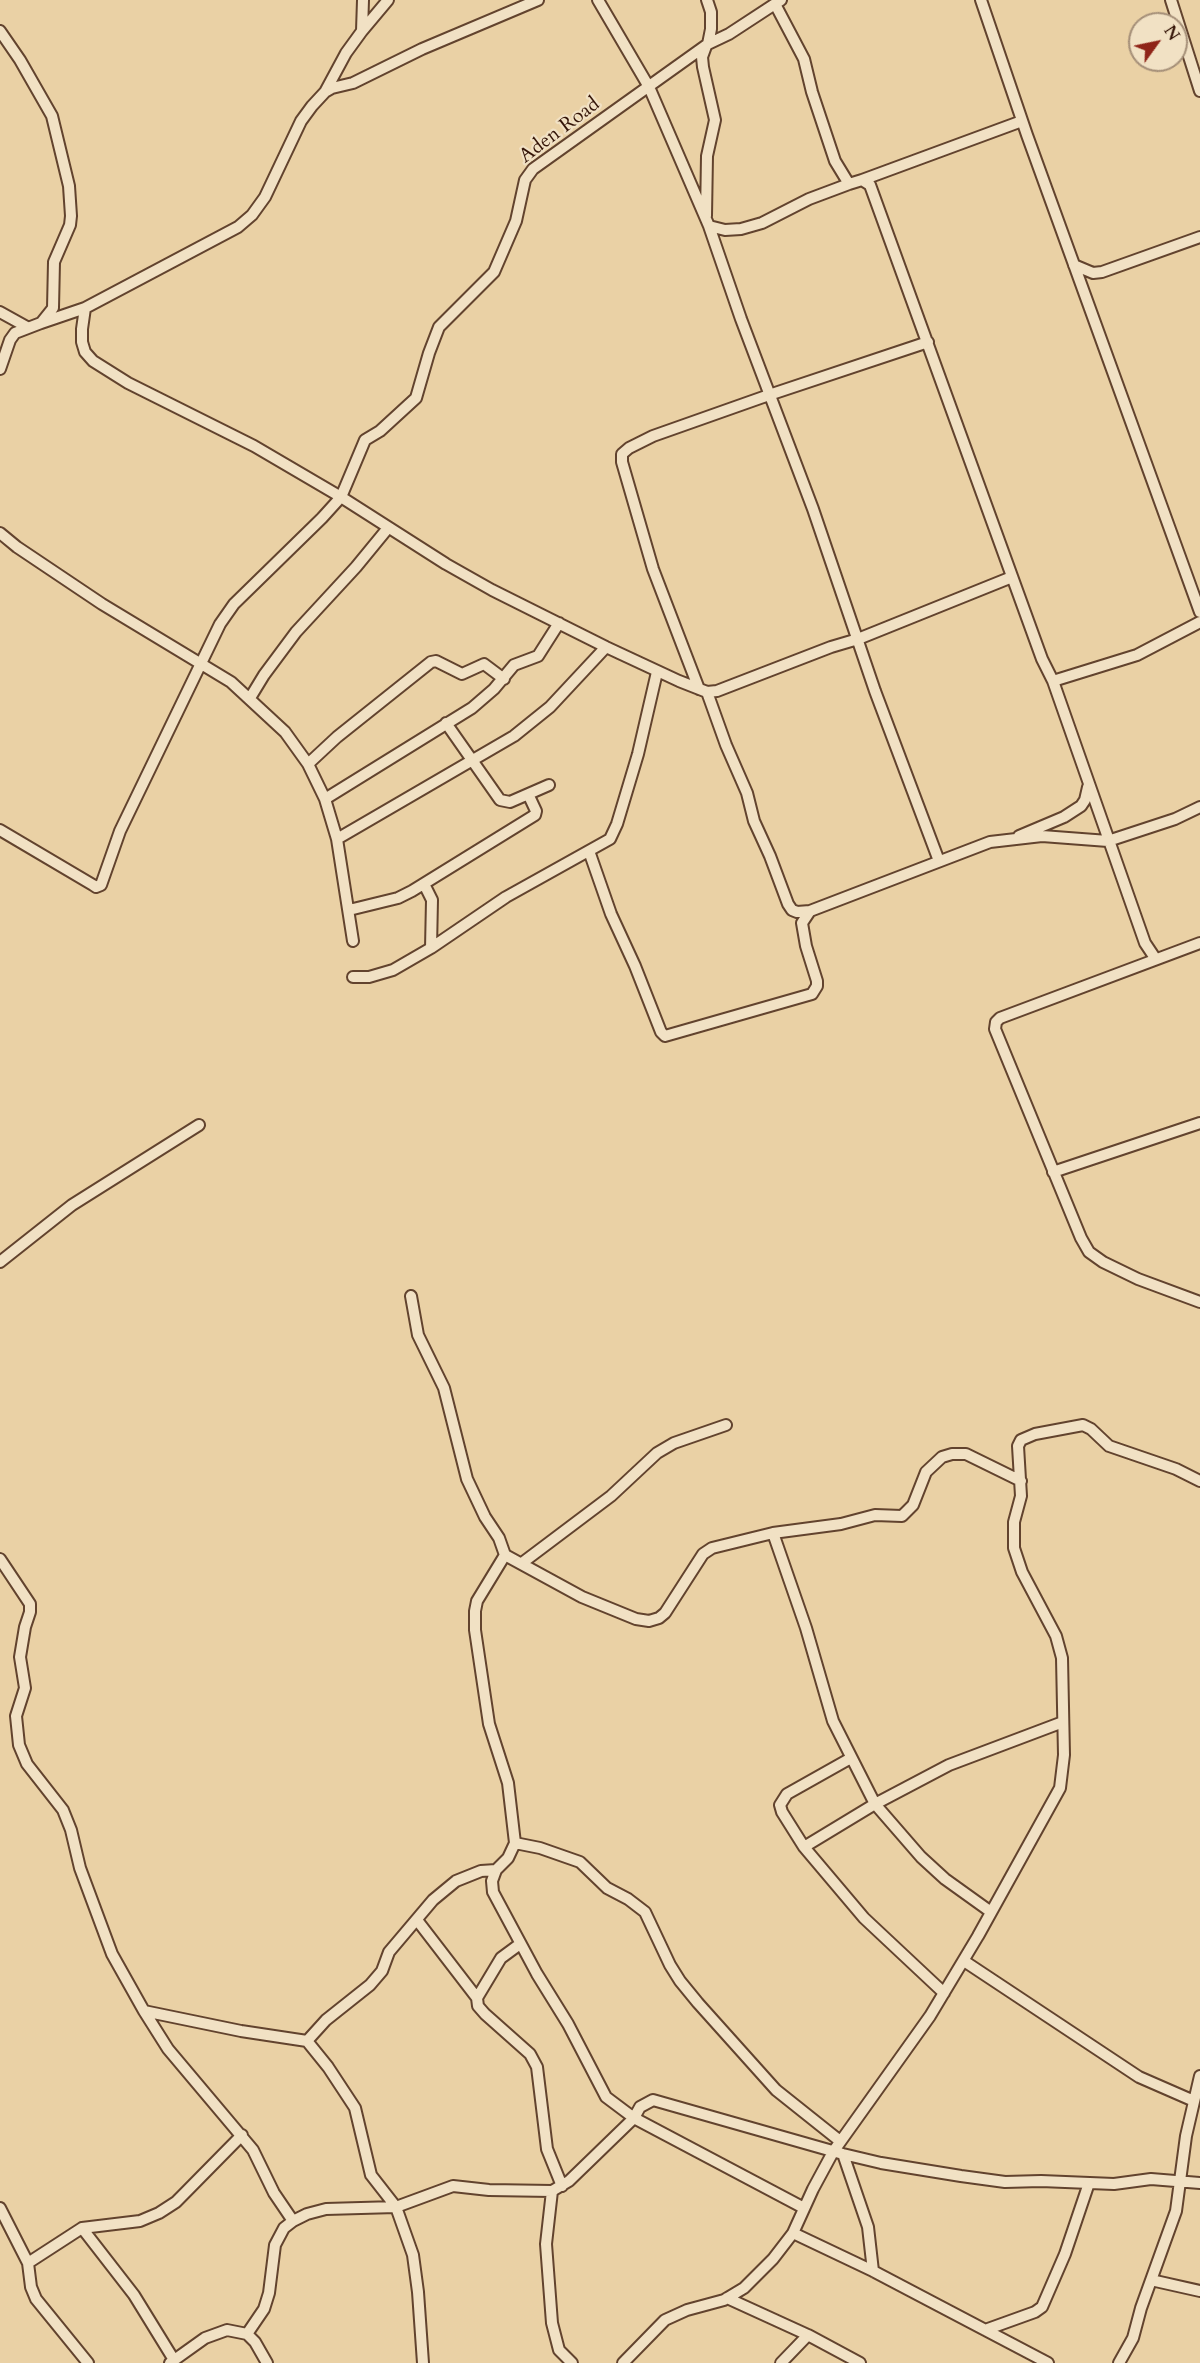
<!DOCTYPE html>
<style>
body{margin:0}
#map{position:relative;width:1200px;height:2363px;overflow:hidden;background:#ead1a5;font-family:Cardo,serif}
canvas{display:block}
.north{position:absolute;left:1128px;top:12px;width:60px;height:60px;box-sizing:border-box;background:#f1e1c4;border:2px solid #a58f78;border-radius:50%;rotate:57deg;font-size:16px;font-weight:700;line-height:24px;text-align:center;color:#341407}
.north::after{content:'';display:block;margin:auto;width:21px;height:27px;background:#8f2418;clip-path:polygon(50% 0,100% 100%,50% 72%,0 100%)}
</style>
<div id="map">
<canvas width="1200" height="2363"></canvas>
<div class="north">N</div>
</div>
<script>
const context = document.querySelector('canvas').getContext('2d');
context.lineJoin = 'round';
const poly = rows => new Path2D(rows.map(r => 'M' + r).join(''));
function strokePath(path, color, width, dash) { context.strokeStyle = color; context.lineWidth = width; context.lineCap = dash ? 'butt' : 'round'; context.setLineDash(dash || []); context.stroke(path); }
function label(font, color, halo, rows, align = 'center') {
  context.font = font + ' Cardo,serif'; context.lineWidth = 4.5; context.setLineDash([]); context.textBaseline = 'middle'; context.strokeStyle = halo; context.fillStyle = color; for (const [text, x, y, turn = 0] of rows) {
    context.save(); context.translate(x, y); context.rotate((+turn || 0) * Math.PI / 180); context.textAlign = isNaN(turn) ? turn : align; if (halo) context.strokeText(text, 0, 0); context.fillText(text, 0, 0); context.restore();
  }
}
const minor = poly([
 [598,0,649,87,709,226,741,319,813,509,875,691,939,861],
 [707,0,711,12,711,29,708,44],
 [981,0,1027,135,1200,612],
 [1171,0,1200,91],
 [775,4,804,59,812,92,835,161,849,184],
 [0,31,20,60,52,116,69,186,71,216,70,225,54,262,53,308,41,323,15,333,10,340,0,369],
 [362,31,388,0],
 [706,46,702,57,703,67,715,120,707,156,706,216],
 [325,92,346,53,362,31,363,0],
 [862,180,1022,121],
 [709,226,725,230,741,229,762,223,809,199,849,184,862,180,870,185,1042,659,1053,681,1145,943,1155,958],
 [1074,265,1093,273,1102,272,1200,237],
 [85,308,82,329,82,342,85,352,93,361,128,383,254,446,341,497,446,564,492,590,606,647,679,681,707,692,717,691,831,647,858,639,1012,577],
 [0,312,27,327],
 [41,323,85,308,238,227,252,215,265,197,301,121,312,106,325,92,332,88,353,83,422,49,538,0],
 [0,533,17,547,102,604,231,682,285,732,308,764,325,799,337,839,353,941],
 [1053,681,1137,655,1200,622],
 [699,689,653,569,622,462,622,454,629,448,653,436,769,395,928,342],
 [707,692,726,745,747,793,754,821,770,856,788,904,792,910,797,912,810,911,990,842,1042,836,1108,841,1175,819,1200,807],
 [250,698,264,675,296,632,356,567,388,528],
 [446,723,500,800,510,802,549,785],
 [308,764,337,737,431,662,436,661,462,674,484,664,504,679],
 [325,799,472,708,494,689,514,665,538,656,559,623],
 [0,830,93,885,96,887,101,885,120,831,220,624,234,604,322,518,341,497,365,440,380,431,416,398,429,353,439,327,494,272,516,221,525,180,533,169,708,44,729,34,781,0],
 [1019,836,1064,817,1081,806,1085,800,1088,787],
 [337,839,514,736,550,707,606,647],
 [589,851,611,914,635,966,661,1032,665,1036,812,994,817,986,817,981,806,946,802,923,810,911],
 [424,884,432,900,431,948],
 [349,910,398,898,412,891,535,815,536,811,529,796],
 [1200,943,1000,1018,996,1022,995,1029,1081,1238,1089,1252,1103,1262,1138,1279,1200,1302],
 [353,977,369,977,393,970,431,948,506,897,610,839,617,824,638,754,657,672],
 [1053,1172,1200,1123],
 [0,1262,72,1205,199,1125],
 [411,1296,418,1335,444,1388,467,1479,485,1517,499,1538,505,1555,477,1601,475,1611,475,1630,489,1724,508,1783,515,1843,508,1858,496,1870,492,1881,493,1892,537,1974,568,2024,606,2097,634,2118,804,2208],
 [773,1533,806,1628,833,1721,875,1804,921,1857,945,1879,991,1912],
 [505,1555,582,1597,636,1619,649,1621,659,1618,665,1613,703,1554,712,1548,773,1533,841,1524,875,1515,902,1516,913,1505,926,1472,942,1457,952,1454,966,1454,1021,1481],
 [0,1559,30,1604,30,1612,25,1627,20,1657,25,1688,16,1716,19,1745,27,1764,63,1810,71,1830,80,1868,112,1954,144,2011,168,2049,253,2150,274,2193,293,2221],
 [522,1563,611,1496,657,1453,674,1443,726,1425],
 [851,1758,787,1794,780,1805,782,1812,804,1847,864,1918,944,1993],
 [515,1843,540,1848,580,1862,607,1888,628,1899,645,1912,670,1965,680,1981,698,2003,776,2090,840,2141],
 [804,1847,875,1804,949,1765,1063,1722],
 [417,1920,477,1998],
 [520,1944,501,1958,477,1998,478,2006,485,2014,530,2054,537,2067,547,2149,562,2186],
 [964,1961,1139,2077,1194,2101],
 [144,2011,241,2031,307,2041],
 [843,2154,868,2227,873,2271],
 [552,2191,546,2244,552,2323,559,2350,572,2363],
 [0,2208,28,2263,31,2287,36,2299,88,2363],
 [82,2228,134,2295,174,2360],
 [793,2233,873,2271,1048,2363],
 [28,2263,82,2228,140,2221,159,2213,176,2202,242,2135],
 [1151,2280,1200,2291],
 [727,2298,808,2335,860,2363],
 [985,2330,1035,2312,1042,2307,1065,2254,1089,2183],
 [247,2334,264,2309,269,2293,275,2245,284,2228,293,2221,307,2214,326,2209,396,2207,453,2186,489,2190,552,2191,569,2181,634,2118,640,2107,653,2100,843,2154,881,2163,961,2176,1005,2182,1041,2181,1114,2184,1151,2179,1200,2183],
 [170,2363,205,2338,227,2330,247,2334,255,2342,267,2363],
 [423,2363,418,2292,413,2255,396,2207,371,2175,355,2108,328,2067,307,2041,326,2020,370,1985,382,1971,389,1952,433,1900,456,1881,481,1871,496,1870],
 [623,2363,665,2320,687,2310,724,2300,744,2288,773,2259,793,2233,813,2189,833,2152,930,2016,978,1936,1060,1788,1064,1755,1062,1658,1056,1636,1022,1572,1014,1548,1014,1522,1021,1496,1018,1446,1021,1440,1035,1434,1083,1425,1091,1429,1109,1446,1176,1469,1200,1481],
 [781,2363,808,2335],
 [1119,2363,1133,2338,1141,2308,1176,2211,1186,2136,1200,2076]
]);
strokePath(minor, '#62432e', 14);
strokePath(minor, '#f1e1c4', 10);
label('20px', '#341407', '#f1e1c4', [
 ["Aden Road",560,131,-37]
]);
</script>
